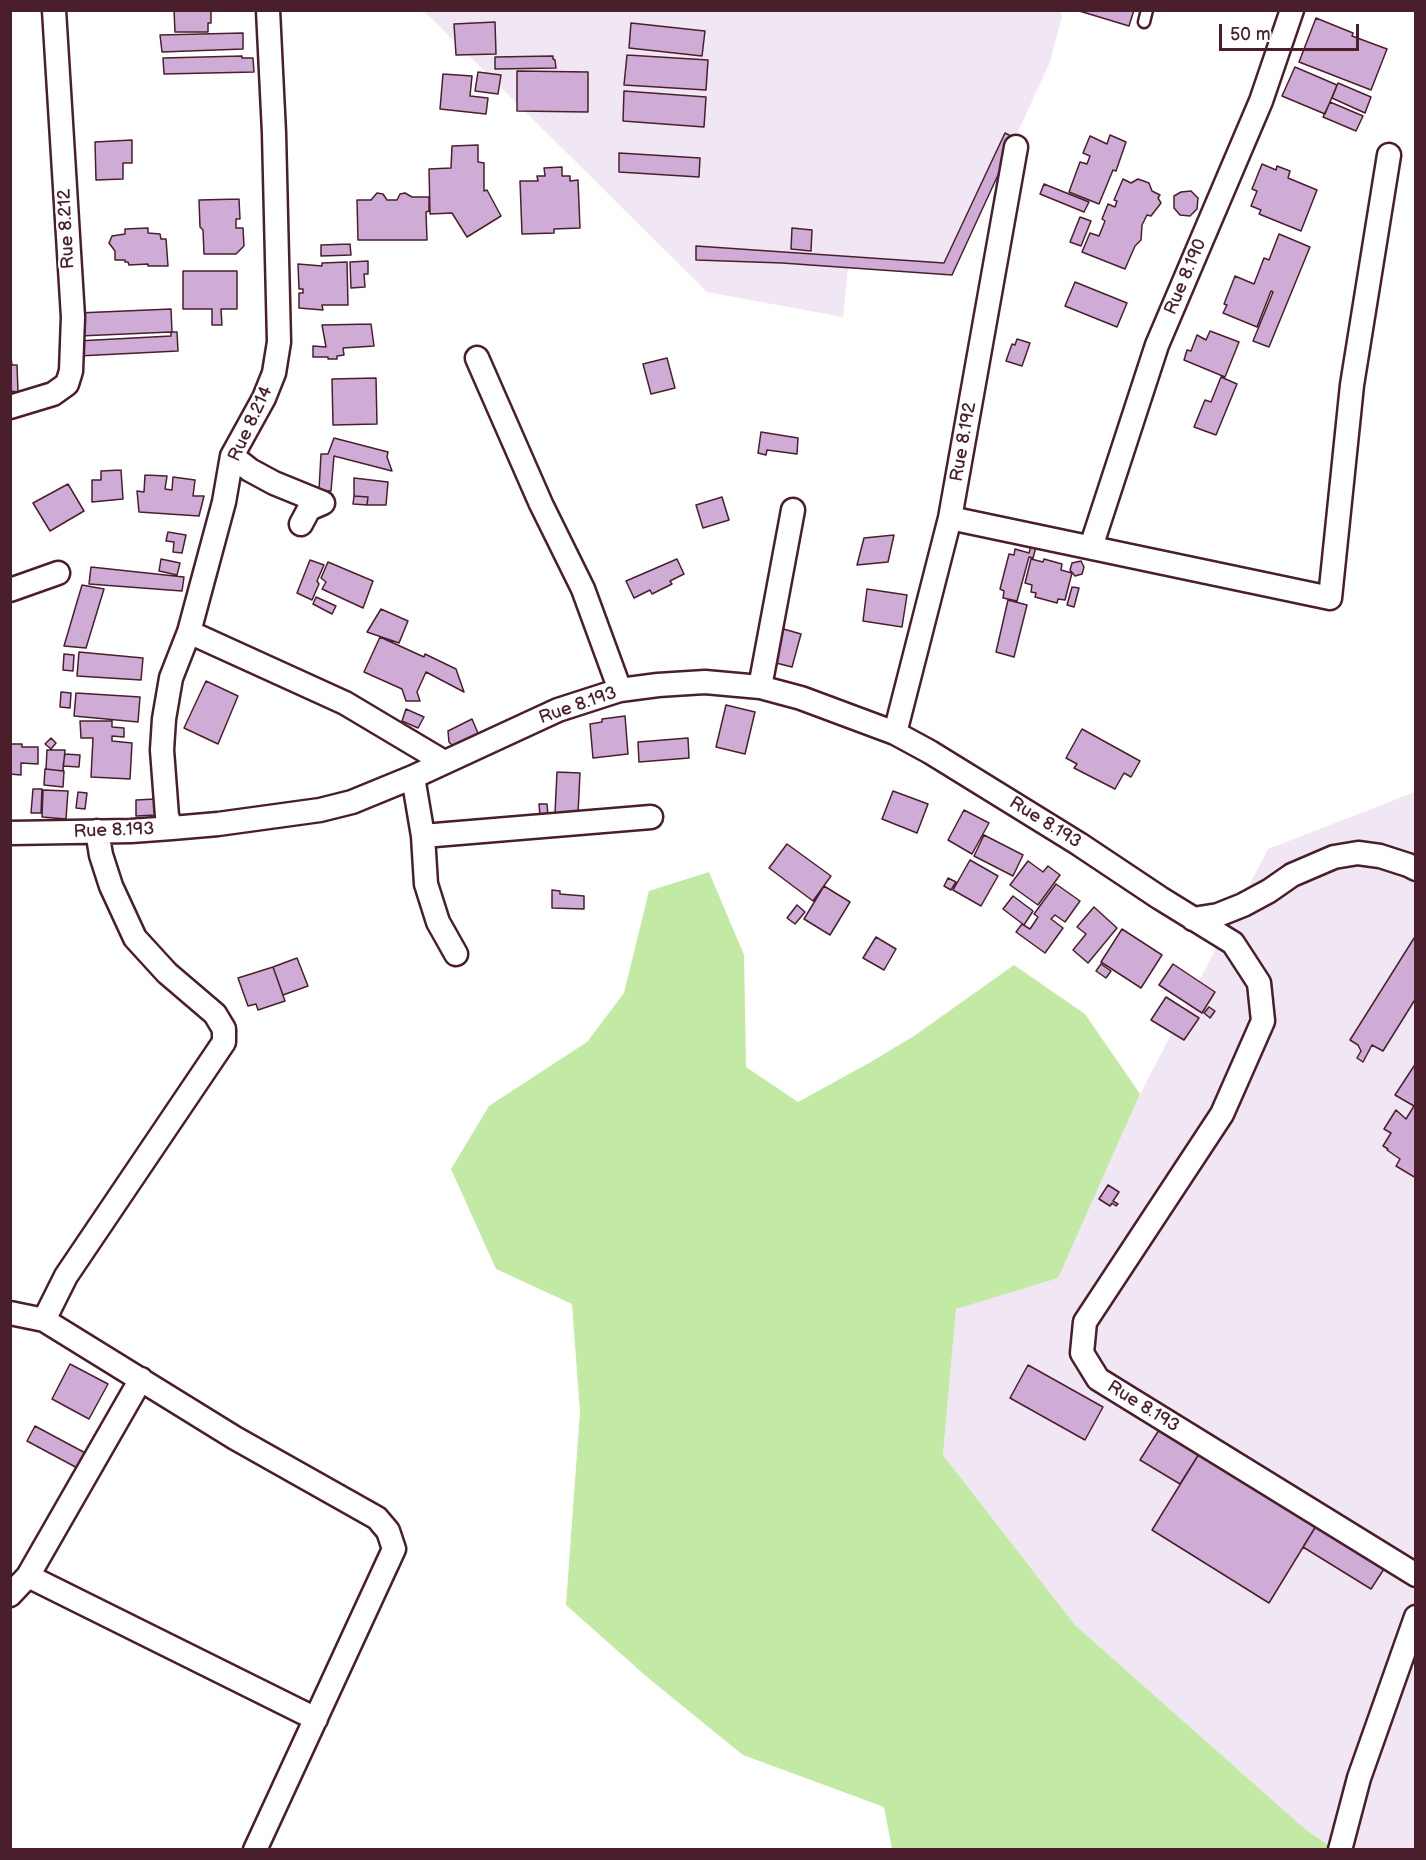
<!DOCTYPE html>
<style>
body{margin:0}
#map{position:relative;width:1426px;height:1860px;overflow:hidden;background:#fff;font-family:"Balsamiq Sans",sans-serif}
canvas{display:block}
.frame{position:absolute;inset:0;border:12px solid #4a1f2b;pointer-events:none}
.scale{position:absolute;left:1219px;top:24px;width:140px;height:27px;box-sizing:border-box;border:3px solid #4a1f2b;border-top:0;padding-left:8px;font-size:18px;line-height:21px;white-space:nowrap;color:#4a1f2b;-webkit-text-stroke:4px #fff;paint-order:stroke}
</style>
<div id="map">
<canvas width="1426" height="1860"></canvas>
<div class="frame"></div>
<div class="scale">50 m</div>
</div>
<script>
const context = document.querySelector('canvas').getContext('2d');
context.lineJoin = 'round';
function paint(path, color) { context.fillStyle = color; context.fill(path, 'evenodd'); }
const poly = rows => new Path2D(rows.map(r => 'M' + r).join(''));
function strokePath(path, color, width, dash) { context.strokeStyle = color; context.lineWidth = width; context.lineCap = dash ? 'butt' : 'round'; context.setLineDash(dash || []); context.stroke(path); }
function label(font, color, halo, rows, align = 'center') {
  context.font = font + ' "Balsamiq Sans",sans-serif'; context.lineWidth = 4.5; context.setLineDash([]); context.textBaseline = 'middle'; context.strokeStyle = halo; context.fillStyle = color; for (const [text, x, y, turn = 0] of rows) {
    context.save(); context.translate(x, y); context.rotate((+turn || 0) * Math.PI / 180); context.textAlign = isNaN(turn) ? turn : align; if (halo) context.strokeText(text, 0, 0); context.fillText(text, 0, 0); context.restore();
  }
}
paint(poly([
 [1059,10,1062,16,1050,62,952,275,848,268,843,317,707,292,424,11],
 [1415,792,1415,1849,1334,1849,1305,1829,1075,1625,943,1455,956,1309,1058,1277,1140,1094,1268,849]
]), '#f1e6f3');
paint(poly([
 [709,872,744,955,746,1067,798,1102,869,1063,914,1036,1014,965,1085,1014,1140,1094,1058,1278,956,1309,943,1455,1075,1625,1305,1829,1334,1849,892,1849,884,1807,743,1755,647,1677,566,1605,580,1412,572,1304,496,1269,451,1169,489,1106,587,1042,624,993,649,891]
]), '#c3eaa5');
const building = poly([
 [174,10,211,10,211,23,208,23,208,32,175,32,174,10],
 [1076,10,1134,10,1129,26,1076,10],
 [1316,18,1353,33,1352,36,1387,49,1371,90,1299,62,1316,18],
 [495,22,496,54,456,55,454,24,495,22],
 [631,23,705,31,702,56,629,48,631,23],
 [243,33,243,49,162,52,160,35,243,33],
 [627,55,708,60,706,90,624,85,627,55],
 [242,56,242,58,253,58,254,72,164,74,163,58,242,56],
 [553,56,553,59,555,60,556,68,495,69,495,57,553,56],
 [1295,67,1337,85,1325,114,1282,96,1295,67],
 [517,71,588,72,588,112,517,111,517,71],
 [478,72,501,75,498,94,475,91,478,72],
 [443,74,472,76,470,96,488,98,486,114,440,109,443,74],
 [1338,83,1371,97,1365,113,1332,98,1338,83],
 [624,91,706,97,704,127,623,121,624,91],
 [1330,102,1363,116,1356,131,1323,117,1330,102],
 [1005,133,1015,138,952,275,782,263,696,260,696,246,944,263,1005,133],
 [1110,135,1126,142,1116,171,1113,170,1099,204,1069,192,1080,162,1087,164,1090,156,1083,153,1090,136,1107,144,1110,135],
 [132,140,132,163,123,163,123,179,96,180,95,142,132,140],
 [478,145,478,162,484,163,484,191,487,190,501,216,467,237,452,213,430,214,429,169,451,168,452,146,478,145],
 [619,153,700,158,699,177,619,172,619,153],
 [1262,164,1276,170,1277,166,1290,171,1288,178,1317,190,1301,231,1259,214,1261,210,1251,206,1257,191,1252,189,1262,164],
 [562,167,562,176,570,176,570,181,578,180,580,228,554,229,554,233,522,234,520,181,538,181,537,176,545,176,544,168,562,167],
 [1123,179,1131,183,1138,179,1149,183,1152,191,1160,195,1158,198,1161,203,1151,216,1147,215,1142,225,1141,240,1135,246,1125,269,1082,252,1090,233,1099,236,1105,221,1102,219,1108,204,1115,207,1117,201,1114,200,1123,179],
 [1044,184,1089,202,1084,212,1040,194,1044,184],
 [1191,191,1198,198,1197,209,1190,216,1180,215,1174,208,1174,196,1181,192,1191,191],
 [377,193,383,194,387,200,397,200,400,194,405,193,412,197,429,197,429,211,426,212,427,240,358,240,357,200,371,200,377,193],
 [239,199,240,219,236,219,236,228,243,228,244,246,236,254,204,254,203,230,200,227,199,200,239,199],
 [1080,217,1091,221,1081,246,1070,242,1080,217],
 [148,228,148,233,160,234,161,239,166,239,168,266,148,266,148,264,129,265,128,262,125,262,125,260,115,260,115,251,109,243,112,236,125,234,125,229,148,228],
 [792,228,812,230,811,251,791,249,792,228],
 [1279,234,1310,247,1269,347,1253,341,1273,292,1271,291,1257,327,1223,313,1227,305,1224,304,1235,276,1254,284,1264,258,1269,260,1279,234],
 [350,244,351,255,321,256,321,245,350,244],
 [368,261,368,274,364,274,365,287,351,288,350,262,368,261],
 [347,262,348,305,322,305,323,310,299,308,299,293,303,293,303,289,299,289,298,264,322,266,322,263,347,262],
 [183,271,237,271,237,309,221,309,222,325,212,325,212,309,183,309,183,271],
 [1075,282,1127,303,1117,327,1065,306,1075,282],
 [171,309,172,332,177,332,178,351,78,356,77,341,171,336,171,332,79,336,78,313,171,309],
 [371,324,374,346,343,348,344,355,337,356,337,359,328,359,328,357,313,357,313,346,326,347,322,325,371,324],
 [1210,331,1239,342,1225,377,1184,360,1187,350,1191,351,1197,335,1206,340,1210,331],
 [1017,339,1030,343,1022,366,1006,361,1012,344,1015,345,1017,339],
 [10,350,12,365,17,365,18,392,10,391,10,350],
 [667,358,675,388,651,394,643,364,667,358],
 [1221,377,1237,384,1216,435,1194,427,1205,400,1211,402,1221,377],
 [376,378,377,424,333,425,332,379,376,378],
 [761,432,798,438,797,454,767,450,766,455,758,453,761,432],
 [334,438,388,452,387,457,392,471,334,456,331,491,319,490,321,454,328,454,334,438],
 [121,470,123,499,92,502,92,480,101,480,101,471,121,470],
 [145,475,167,476,165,489,172,490,173,477,195,480,193,496,204,496,199,516,139,512,137,491,144,492,145,475],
 [354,478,388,482,386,505,367,505,368,497,354,496,354,478],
 [68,484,84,511,50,531,33,503,68,484],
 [354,496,368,497,367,505,353,504,354,496],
 [722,497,729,520,703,528,696,505,722,497],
 [168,532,186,535,182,553,173,552,174,542,166,541,168,532],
 [894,535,888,562,857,565,864,538,894,535],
 [1031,546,1036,547,1033,558,1029,557,1017,601,1003,598,1004,591,1000,589,1009,554,1014,555,1015,549,1029,553,1031,546],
 [161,559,180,563,177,575,159,571,161,559],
 [677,559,684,574,670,581,672,584,652,594,650,590,634,598,626,581,677,559],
 [1031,559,1043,562,1044,559,1062,564,1061,570,1072,573,1065,600,1058,599,1057,603,1035,597,1036,593,1031,592,1032,585,1025,583,1031,559],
 [310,560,324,565,317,581,319,584,312,600,297,593,310,560],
 [1081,561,1084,567,1082,574,1075,576,1070,570,1072,563,1081,561],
 [328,562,373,581,363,608,322,589,326,582,321,578,328,562],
 [91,567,184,577,182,591,89,584,91,567],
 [82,585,104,589,86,648,64,646,82,585],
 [1072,587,1079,588,1074,607,1067,605,1072,587],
 [867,589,907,595,902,627,863,621,867,589],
 [316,597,336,606,332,614,313,604,316,597],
 [1008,600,1027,605,1014,657,996,652,1008,600],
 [381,609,408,621,399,643,367,632,381,609],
 [780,628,801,634,792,667,772,662,780,628],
 [380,637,424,657,425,654,456,669,464,692,426,672,417,692,420,701,406,701,402,689,364,672,380,637],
 [79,652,143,658,141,680,77,676,79,652],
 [64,654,74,655,73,671,63,670,64,654],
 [206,681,238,696,218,744,184,728,206,681],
 [61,692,71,693,70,708,60,707,61,692],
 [76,693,140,697,138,722,74,716,76,693],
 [726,705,755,712,745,754,716,747,726,705],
 [406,709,424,717,418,728,402,721,406,709],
 [625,716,628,754,593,758,590,724,602,722,602,719,625,716],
 [472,719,480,738,456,749,449,742,448,731,472,719],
 [80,721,112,721,112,727,124,728,124,737,112,736,112,741,132,743,130,779,91,777,93,738,81,738,80,721],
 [1082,729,1140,761,1131,777,1124,773,1115,789,1074,768,1077,764,1066,758,1082,729],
 [51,738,56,743,51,749,45,744,51,738],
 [688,738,689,758,639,762,638,742,688,738],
 [10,744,22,744,22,747,38,747,38,764,21,763,21,775,10,774,10,744],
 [47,750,65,750,63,771,46,769,47,750],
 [65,754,80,755,79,767,63,766,65,754],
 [45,769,64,771,63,787,44,785,45,769],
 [557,772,580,773,578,814,555,813,557,772],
 [33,789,42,789,41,813,31,813,33,789],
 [43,790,68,791,66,819,42,817,43,790],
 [893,791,928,804,917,833,882,819,893,791],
 [78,792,87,793,85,809,76,808,78,792],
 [155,799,156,815,136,816,136,800,155,799],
 [539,804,547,804,548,816,540,816,539,804],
 [964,810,989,823,972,854,948,840,964,810],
 [984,835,1023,855,1013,876,974,856,984,835],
 [787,844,831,876,813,901,769,868,787,844],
 [970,860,998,876,981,906,953,890,970,860],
 [1028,861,1043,872,1048,866,1060,875,1038,905,1010,885,1028,861],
 [948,878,956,882,951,890,944,886,948,878],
 [1056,884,1080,901,1065,922,1055,915,1051,919,1063,928,1045,953,1016,932,1022,924,1030,929,1038,917,1034,914,1056,884],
 [824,886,850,902,830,935,804,919,824,886],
 [552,890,560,891,560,894,584,896,584,909,552,908,552,890],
 [1013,896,1033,911,1024,925,1003,909,1013,896],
 [797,905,805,912,795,924,787,918,797,905],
 [1094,907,1117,928,1088,963,1073,950,1086,934,1077,927,1094,907],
 [1122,929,1162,955,1141,988,1101,962,1122,929],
 [1416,935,1416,998,1383,1051,1372,1045,1363,1062,1357,1058,1361,1051,1358,1045,1350,1040,1416,935],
 [876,937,896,949,884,970,863,958,876,937],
 [297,958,308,986,283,995,273,967,297,958],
 [1101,964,1111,971,1106,978,1096,971,1101,964],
 [1173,964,1215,992,1202,1013,1159,985,1173,964],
 [273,967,285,1001,258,1010,256,1004,248,1006,238,978,273,967],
 [1166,997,1199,1018,1184,1040,1151,1020,1166,997],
 [1209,1007,1215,1011,1210,1018,1204,1013,1209,1007],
 [1416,1063,1416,1178,1396,1166,1400,1159,1387,1150,1388,1149,1383,1146,1391,1133,1384,1129,1396,1110,1406,1119,1414,1106,1395,1095,1416,1063],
 [1108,1185,1119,1192,1113,1201,1118,1204,1116,1206,1112,1203,1110,1206,1099,1199,1108,1185],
 [70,1364,108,1384,89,1419,52,1399,70,1364],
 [1028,1365,1103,1407,1085,1440,1010,1398,1028,1365],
 [35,1426,89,1455,81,1470,27,1441,35,1426],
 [1159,1430,1199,1454,1180,1484,1140,1460,1159,1430],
 [1199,1454,1316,1526,1269,1603,1152,1530,1199,1454],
 [1316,1526,1384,1569,1371,1589,1303,1547,1316,1526]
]);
paint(building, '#cfacd6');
strokePath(building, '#4a1f2b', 1.5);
const lane = poly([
 [1144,22,1147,10]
]);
const street = poly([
 [477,358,541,504,583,589,620,690],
 [10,407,53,394,67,384,71,371,73,317,54,10],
 [232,456,250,470,274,483,323,503,309,509,301,524],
 [950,518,1330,598,1352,385,1389,155],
 [1091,547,1157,345,1261,101,1292,10],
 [10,590,58,573],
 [189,632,345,703,444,762],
 [760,687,793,510],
 [895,733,950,518,1016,147],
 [413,777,423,836,426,884,438,922,456,954],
 [172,828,167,816,162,750,164,719,171,678,189,632,224,502,232,456,264,398,274,373,279,342,274,133,268,10],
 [97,831,101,855,111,886,135,938,167,973,215,1014,224,1029,224,1042,66,1276,44,1320,235,1438,377,1518,388,1531,394,1549,255,1850],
 [10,833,131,831,172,828,218,824,320,810,352,802,413,777,558,710,620,690,658,685,705,682,760,687,801,698,895,733,930,752,1079,844,1160,898,1233,943,1259,983,1263,1021,1222,1114,1085,1322,1082,1353,1098,1379,1416,1575],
 [423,836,651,817],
 [1193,919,1218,915,1243,905,1269,891,1292,875,1334,857,1358,853,1380,856,1408,865,1416,869],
 [10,1313,44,1320],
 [28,1576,316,1719],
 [10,1595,28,1576,141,1379],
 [1340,1850,1359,1778,1416,1617]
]);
strokePath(lane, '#4a1f2b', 15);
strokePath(street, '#4a1f2b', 27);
strokePath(lane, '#fff', 10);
strokePath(street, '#fff', 22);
label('18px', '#4a1f2b', '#fff', [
 ["Rue 8.212",67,229,-93],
 ["Rue 8.190",1186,277,-67],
 ["Rue 8.214",251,424,-65],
 ["Rue 8.192",964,442,-80],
 ["Rue 8.193",578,706,-19],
 ["Rue 8.193",1045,823,32],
 ["Rue 8.193",114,831,-2],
 ["Rue 8.193",1143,1407,32]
]);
</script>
